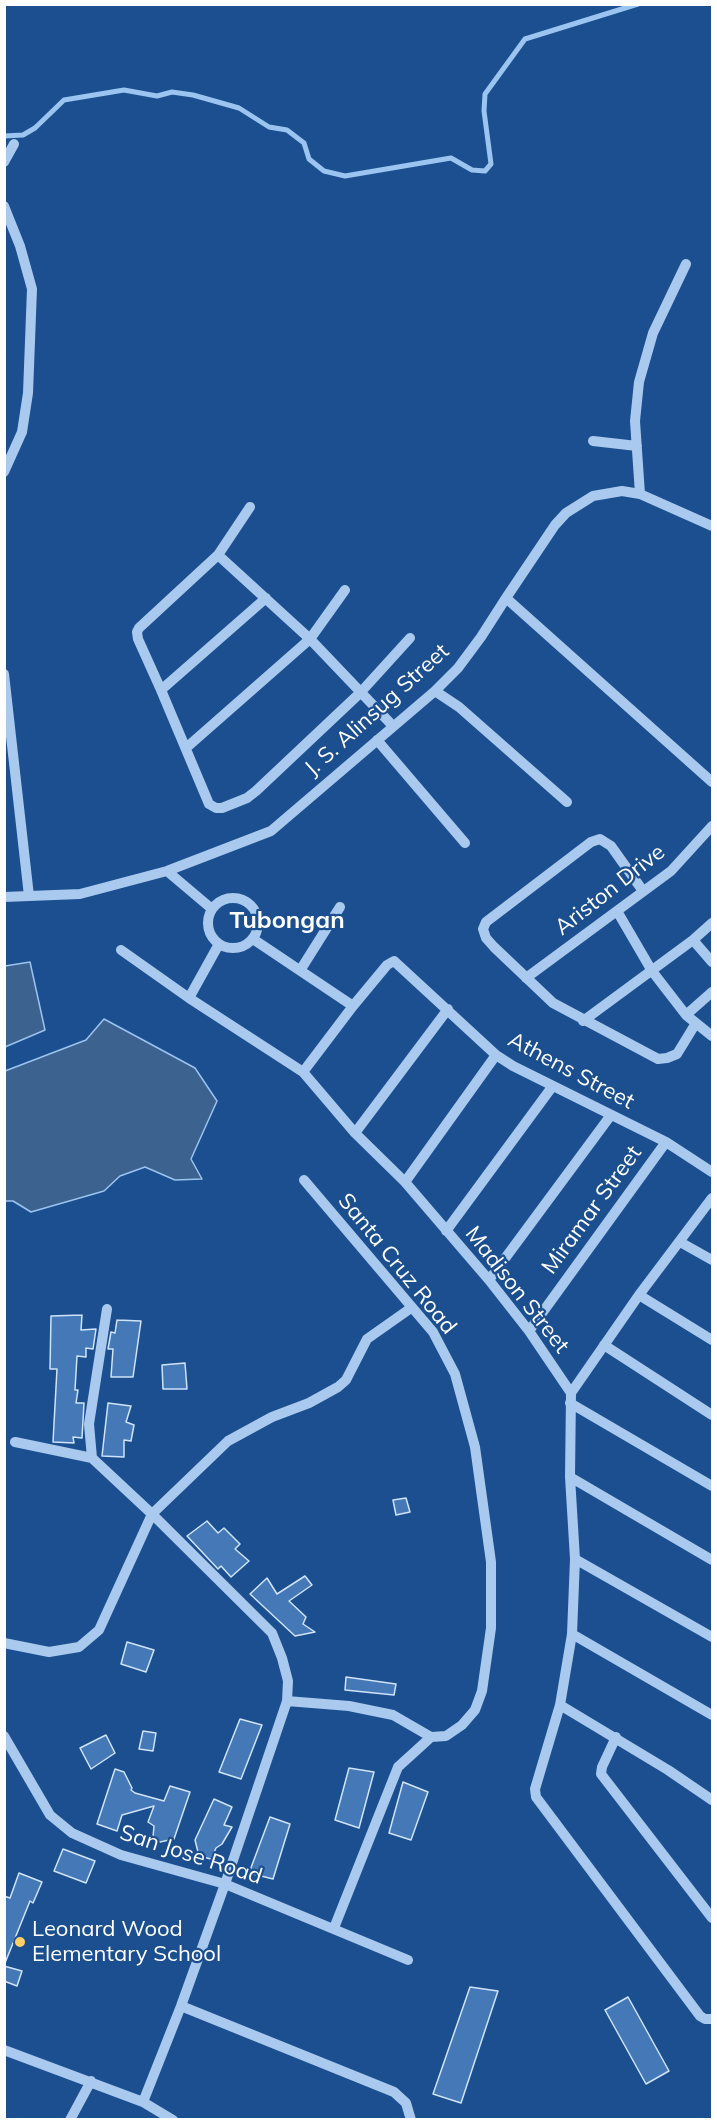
<!DOCTYPE html>
<style>
body{margin:0}
#map{position:relative;width:717px;height:2124px;overflow:hidden;background:#1b4f8f;font-family:Mulish,sans-serif}
canvas{display:block}
.frame{position:absolute;inset:0;border:6px solid #fff;pointer-events:none}
</style>
<div id="map">
<canvas width="717" height="2124"></canvas>
<div class="frame"></div>
</div>
<script>
const context = document.querySelector('canvas').getContext('2d');
context.lineJoin = 'round';
function paint(path, color) { context.fillStyle = color; context.fill(path, 'evenodd'); }
const poly = rows => new Path2D(rows.map(r => 'M' + r).join(''));
function strokePath(path, color, width, dash) { context.strokeStyle = color; context.lineWidth = width; context.lineCap = dash ? 'butt' : 'round'; context.setLineDash(dash || []); context.stroke(path); }
function label(font, color, halo, rows, align = 'center') {
  context.font = font + ' Mulish,sans-serif'; context.lineWidth = 4.5; context.setLineDash([]); context.textBaseline = 'middle'; context.strokeStyle = halo; context.fillStyle = color; for (const [text, x, y, turn = 0] of rows) {
    context.save(); context.translate(x, y); context.rotate((+turn || 0) * Math.PI / 180); context.textAlign = isNaN(turn) ? turn : align; if (halo) context.strokeText(text, 0, 0); context.fillText(text, 0, 0); context.restore();
  }
}
const water = poly([
 [30,962,45,1030,5,1047,5,966,30,962],
 [104,1019,195,1068,217,1101,191,1159,202,1179,175,1180,145,1167,120,1176,104,1191,31,1212,13,1201,5,1201,5,1071,86,1040,104,1019]
]);
paint(water, '#3c6290');
strokePath(water, '#9cc4f0', 1.5);
strokePath(poly([
 [4,136,23,135,35,128,64,100,124,90,157,96,172,92,193,95,239,108,269,127,287,130,304,143,309,159,324,171,345,176,451,158,472,170,485,171,491,164,484,111,485,94,525,39,638,4]
]), '#9cc4f0', 5);
const building = poly([
 [82,1315,81,1330,96,1329,93,1349,86,1348,86,1357,77,1356,75,1390,78,1390,76,1403,84,1403,82,1438,73,1437,74,1443,53,1442,57,1369,50,1369,51,1316,82,1315],
 [117,1320,141,1321,133,1377,111,1377,113,1349,108,1349,111,1332,115,1333,117,1320],
 [185,1363,187,1389,163,1389,162,1365,185,1363],
 [108,1403,131,1406,126,1422,134,1425,131,1441,124,1440,124,1457,102,1456,108,1403],
 [406,1498,410,1512,396,1515,393,1500,406,1498],
 [207,1521,218,1533,224,1528,240,1544,235,1549,249,1561,231,1577,221,1566,218,1569,187,1536,207,1521],
 [305,1576,312,1585,289,1601,306,1617,303,1624,315,1632,295,1636,250,1594,267,1578,277,1594,305,1576],
 [127,1642,154,1650,146,1672,121,1664,127,1642],
 [346,1677,396,1684,394,1695,345,1690,346,1677],
 [240,1719,262,1725,241,1779,219,1772,240,1719],
 [143,1731,156,1733,153,1751,139,1749,143,1731],
 [106,1735,115,1753,91,1769,80,1748,106,1735],
 [349,1768,374,1772,359,1828,335,1820,349,1768],
 [115,1769,124,1772,132,1788,131,1790,135,1793,164,1801,170,1786,190,1792,174,1839,160,1842,153,1837,154,1826,148,1822,154,1806,122,1815,117,1831,97,1824,115,1769],
 [403,1782,428,1792,411,1840,389,1833,403,1782],
 [214,1799,232,1807,224,1825,232,1827,222,1844,216,1848,211,1859,199,1856,195,1840,214,1799],
 [270,1817,290,1824,273,1879,249,1873,270,1817],
 [63,1849,95,1861,86,1883,54,1871,63,1849],
 [19,1873,42,1882,33,1903,30,1901,5,1963,4,1896,10,1898,19,1873],
 [4,1966,22,1971,17,1986,4,1981,4,1966],
 [470,1987,498,1991,461,2103,433,2094,470,1987],
 [628,1997,669,2071,646,2084,605,2010,628,1997]
]);
paint(building, '#4478b7');
strokePath(building, '#cfe3fa', 1.5);
strokePath(poly([
 [4,162,14,144],
 [4,206,20,246,32,289,28,393,22,432,4,472],
 [593,441,637,446],
 [640,494,635,421,639,382,653,333,686,264],
 [250,507,218,555,139,628,137,632,138,639,161,690,209,804,216,808,222,808,247,798,256,791,360,693,410,638],
 [218,555,310,639,392,725],
 [506,598,712,782],
 [4,674,29,896],
 [161,690,266,598],
 [435,691,459,707,567,802],
 [377,740,465,843],
 [186,748,310,639,345,590],
 [167,871,212,909],
 [643,891,611,846,600,839,591,842,486,922,483,929,486,938,494,947,553,1003,658,1059,667,1058,677,1054,696,1023],
 [4,897,80,894,167,871,271,831,435,691,458,668,481,637,506,598,555,525,566,513,593,496,622,491,640,494,712,526],
 '208 923a25 25 0 1 1 50 0a25 25 0 1 1-50 0Z',
 [617,911,652,971,686,1015,712,1036],
 [253,939,353,1006],
 [693,940,712,962],
 [121,950,189,998,303,1072,355,1133,405,1182,489,1280,529,1331,571,1393,570,1477,575,1559,572,1634,560,1705,535,1789,536,1797,700,2016,705,2019,712,2019],
 [301,969,340,907],
 [526,978,671,871,712,826],
 [189,998,219,944],
 [686,1015,712,992],
 [583,1021,693,940,712,923],
 [303,1072,353,1006,387,965,394,961,496,1055,513,1066,666,1142,712,1172],
 [355,1133,448,1009],
 [304,1180,433,1332,455,1374,475,1447,491,1562,491,1628,482,1691,475,1710,462,1725,446,1736,431,1737,398,1767,334,1928],
 [405,1182,496,1055],
 [446,1231,552,1087],
 [680,1242,712,1260],
 [489,1280,611,1115],
 [639,1295,712,1340],
 [529,1331,666,1142],
 [604,1345,712,1415],
 [571,1393,639,1295,712,1198],
 [570,1403,712,1486],
 [15,1442,92,1458,152,1514,272,1633,282,1658,288,1681,287,1701,225,1884,181,2006,143,2102,173,2120],
 [92,1458,89,1424,107,1309],
 [570,1477,712,1560],
 [575,1559,712,1637],
 [572,1634,712,1715],
 [4,1643,49,1652,79,1647,99,1630,152,1514,228,1441,272,1417,309,1403,338,1387,346,1380,367,1339,411,1308],
 [287,1701,349,1706,393,1715,431,1737],
 [560,1705,668,1770,712,1800],
 [4,1736,50,1815,72,1833,121,1855,225,1884,408,1960],
 [616,1737,602,1767,601,1774,712,1918],
 [181,2006,394,2092,406,2103,411,2120],
 [4,2050,143,2102],
 [70,2120,91,2081]
]), '#a9c9ee', 10);
for (const [x, y, r, color] of [
 [20,1942,6,"#ffd166"]
]) { const dot = new Path2D(); dot.arc(x, y, r, 0, 2 * Math.PI); context.fillStyle = color; context.fill(dot); strokePath(dot, '#1b4f8f', 2); }
label('22px', '#fff', '#1b4f8f', [
 ["J. S. Alinsug Street",377,710,-42],
 ["Ariston Drive",610,890,-38],
 ["Athens Street",571,1071,28],
 ["Miramar Street",592,1210,-54],
 ["Santa Cruz Road",397,1264,51],
 ["Madison Street",517,1290,52],
 ["San Jose Road",191,1855,18]
]);
label('22px', '#fff', '#1b4f8f', [
 ["Leonard Wood",32,1929],
 ["Elementary School",32,1954]
], 'left');
label('bold 24px', '#fff', '#1b4f8f', [
 ["Tubongan",287,921]
]);
</script>
